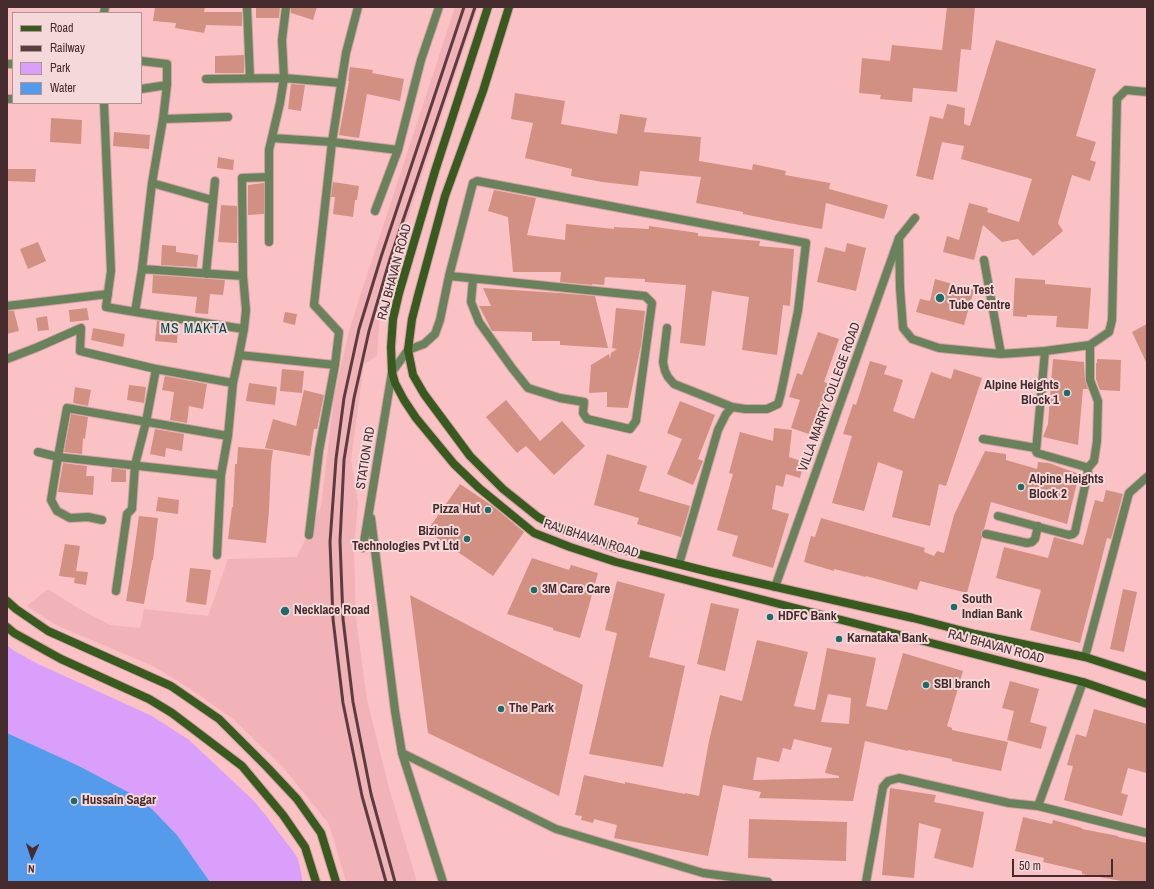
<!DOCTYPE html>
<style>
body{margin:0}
#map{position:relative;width:1154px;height:889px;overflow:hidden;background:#fbc2c6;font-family:"Archivo Narrow",sans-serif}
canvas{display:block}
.frame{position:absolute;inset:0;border:8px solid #462b2e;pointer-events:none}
.legend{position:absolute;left:12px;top:12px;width:130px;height:92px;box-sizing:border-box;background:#f5d8d9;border:1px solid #af9395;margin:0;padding:5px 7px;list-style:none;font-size:12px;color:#462b2e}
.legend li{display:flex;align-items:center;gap:8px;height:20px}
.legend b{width:20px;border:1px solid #af9395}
.north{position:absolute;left:12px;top:837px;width:40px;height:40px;-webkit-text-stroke:3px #f5d8d9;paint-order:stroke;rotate:183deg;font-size:11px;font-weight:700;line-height:16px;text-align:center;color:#462b2e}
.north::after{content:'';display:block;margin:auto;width:14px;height:18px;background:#462b2e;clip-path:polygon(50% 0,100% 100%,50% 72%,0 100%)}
.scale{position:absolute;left:1012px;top:859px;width:101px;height:18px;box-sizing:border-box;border:2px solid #462b2e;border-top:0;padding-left:5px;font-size:12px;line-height:14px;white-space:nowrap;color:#462b2e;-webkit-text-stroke:3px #f5d8d9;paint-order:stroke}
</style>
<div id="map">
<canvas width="1154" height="889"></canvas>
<div class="frame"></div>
<ul class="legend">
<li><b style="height:5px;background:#395a1e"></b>Road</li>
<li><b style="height:5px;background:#5b3d40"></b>Railway</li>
<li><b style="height:11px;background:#da9ffa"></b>Park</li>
<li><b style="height:11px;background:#549bec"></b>Water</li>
</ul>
<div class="north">N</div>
<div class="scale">50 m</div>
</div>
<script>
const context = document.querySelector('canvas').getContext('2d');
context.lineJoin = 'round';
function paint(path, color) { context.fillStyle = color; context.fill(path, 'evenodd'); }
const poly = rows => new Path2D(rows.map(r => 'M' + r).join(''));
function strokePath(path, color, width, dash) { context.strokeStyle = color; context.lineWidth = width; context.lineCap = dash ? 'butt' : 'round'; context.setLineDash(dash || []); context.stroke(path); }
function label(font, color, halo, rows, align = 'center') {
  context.font = font + ' "Archivo Narrow",sans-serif'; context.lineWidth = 4; context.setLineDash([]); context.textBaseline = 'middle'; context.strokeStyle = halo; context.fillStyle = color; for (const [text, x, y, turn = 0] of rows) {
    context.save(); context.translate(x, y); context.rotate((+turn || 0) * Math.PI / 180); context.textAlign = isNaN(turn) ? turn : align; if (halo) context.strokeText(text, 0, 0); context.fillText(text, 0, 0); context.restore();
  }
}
paint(poly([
 [455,7,478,7,381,299,377,356,364,364,351,460,358,503,354,550,356,618,367,700,389,788,417,882,346,882,329,824,281,765,233,719,189,688,153,666,56,625,27,606,48,589,78,608,110,625,140,628,144,609,208,616,228,559,297,557,321,506,334,398,350,327]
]), '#f1b2b8');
paint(poly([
 [7,645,13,650,36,663,152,716,189,740,253,800,267,817,293,851,298,859,303,882,210,882,177,835,152,809,130,793,79,766,7,733]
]), '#da9ffa');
paint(poly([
 [7,733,79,766,130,793,152,809,177,835,210,882,7,882]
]), '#549bec');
paint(poly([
 [155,7,205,7,204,12,242,12,242,26,206,25,204,33,175,28,176,23,153,21],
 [256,7,280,7,279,18,256,18],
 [291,7,317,7,313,20,291,13],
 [947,7,975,7,971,50,961,49,957,92,913,88,912,102,880,99,881,95,859,93,862,58,890,61,892,45,942,50],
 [996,40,1096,69,1076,136,1096,142,1090,160,1096,162,1090,181,1072,175,1058,223,1063,231,1033,256,1018,239,1002,242,983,225,974,260,943,252,947,236,959,240,969,203,988,208,987,212,1019,222,1032,179,961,159,964,146,942,142,933,180,916,176,930,116,943,119,947,104,965,108,964,124,970,126],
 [244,55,244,73,215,73,215,56],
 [350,67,373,70,372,73,404,79,400,101,367,94,359,138,339,135,349,81,348,81],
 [291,84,305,85,301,111,288,109],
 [515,93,565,101,561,124,617,134,620,114,647,118,644,132,701,137,699,161,752,170,753,164,786,171,785,175,830,183,829,189,888,205,884,219,826,203,822,229,783,222,743,214,743,212,696,203,701,177,640,171,638,186,602,182,571,176,572,169,525,158,533,123,511,119],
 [51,118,82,120,81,144,50,142],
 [114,132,150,135,149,149,113,146],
 [218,157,234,160,233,170,217,168],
 [7,169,36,169,35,182,7,181],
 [333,182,359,186,357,200,355,200,353,217,333,214,335,197,331,197],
 [264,183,264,214,248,215,248,185],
 [494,190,536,198,527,235,565,240,566,224,614,229,614,227,649,229,649,226,698,233,698,236,760,241,759,246,794,249,790,306,783,305,777,355,742,350,749,297,712,291,705,346,680,343,686,285,645,282,645,279,605,277,604,285,592,284,592,285,560,282,561,272,513,272,508,217,488,211],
 [221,205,237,206,237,243,218,242],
 [38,242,46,261,28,269,20,249],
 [847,243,866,248,856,291,817,282,825,247,845,252],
 [162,245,176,246,176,252,198,255,197,267,161,265],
 [153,275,225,280,223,295,210,294,208,314,195,313,197,297,152,293],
 [1015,278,1045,280,1045,284,1091,288,1088,329,1056,327,1057,316,1027,315,1027,317,1013,316],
 [935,279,974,290,964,325,916,312,920,299,930,301],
 [483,288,559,293,595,296,608,348,560,345,560,341,532,341,532,332,492,331,479,306,491,306],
 [87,308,89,320,70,322,69,310],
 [616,308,645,311,641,345,628,408,607,407,607,392,589,393,591,365,609,354,610,359,611,353,617,349,612,348],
 [7,311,14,311,19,331,7,334],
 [285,312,297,314,295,325,283,322],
 [47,316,49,330,38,331,36,318],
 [157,321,178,324,177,343,155,341],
 [1147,324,1147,364,1132,332],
 [93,328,125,334,123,347,91,340],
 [818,332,839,339,824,382,830,384,821,411,823,412,815,436,791,428,800,400,789,397,797,373,802,375],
 [1053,359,1084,362,1085,380,1088,389,1083,389,1078,445,1043,437,1048,424],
 [1097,359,1121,360,1120,391,1100,390,1096,379,1096,363,1097,363],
 [870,361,887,366,884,374,903,380,893,411,914,419,931,372,951,379,954,369,982,378,946,486,939,484,930,526,892,517,903,471,878,462,864,511,832,503,852,436,843,434,853,404,856,405],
 [282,369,304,371,302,393,280,391],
 [165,376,207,384,203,409,189,406,187,423,170,420,174,392,162,390],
 [249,383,277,387,275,405,246,401],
 [129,385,146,387,144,403,127,400],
 [75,387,91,390,88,406,73,403],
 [304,390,324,395,317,429,314,429,310,456,265,448,273,419,296,426],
 [506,400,540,441,562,421,585,446,554,475,526,446,517,453,486,417],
 [680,401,715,415,698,459,703,461,693,485,667,474,682,439,667,433],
 [71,414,88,417,85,439,83,438,82,454,64,452],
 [774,428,792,430,789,457,804,462,800,478,786,474,783,487,776,485,772,509,789,514,773,568,732,556,738,536,717,530,733,474,729,473,740,432,773,441],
 [155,429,184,434,182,451,166,448,165,457,150,454],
 [238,447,273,450,271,464,269,511,266,543,228,539,232,507,233,507,235,464,237,464],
 [985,451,1006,454,1006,460,1037,469,1038,462,1049,463,1079,474,1067,524,991,502,984,529,981,532,982,537,967,593,920,581,917,590,866,576,866,577,834,569,834,571,804,562,811,536,815,537,821,518,925,548,924,552,934,556,937,551,944,553,954,515],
 [607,454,647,466,639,491,690,506,681,537,637,524,639,518,594,505],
 [63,463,87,466,86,476,94,476,93,495,58,492],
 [112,468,126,470,126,482,111,482],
 [460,484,494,507,524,532,493,576,427,531],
 [1106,490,1123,494,1111,539,1107,538,1080,643,1030,630,1041,590,996,578,1004,547,1048,558,1054,537,1083,545,1095,500,1103,502],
 [158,497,179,500,178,514,156,511],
 [139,516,158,518,153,560,152,560,144,604,126,601,132,566],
 [65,544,80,546,76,571,88,572,86,585,74,583,75,576,75,578,59,576],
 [532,558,569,570,571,565,598,573,580,638,553,630,553,628,507,614],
 [190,568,211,570,206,605,186,602],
 [617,581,665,594,649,657,685,666,663,767,589,754,617,633,605,630],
 [1123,589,1137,592,1124,652,1110,649],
 [410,595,583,685,559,796,428,733],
 [711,603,739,609,725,671,697,664],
 [757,640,808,652,794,706,815,710,827,648,876,658,866,706,887,710,903,653,963,671,947,726,952,728,952,730,1008,742,1001,771,952,761,952,759,908,750,908,751,865,741,853,801,759,798,761,792,723,785,708,856,614,838,617,825,594,819,593,823,581,820,582,816,575,815,584,775,625,784,625,782,685,794,685,793,699,796,709,741,720,695,742,701],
 [828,694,851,698,849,724,821,722],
 [794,739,832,748,825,773,839,776,839,778,753,780,757,757,779,762,783,748,791,750],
 [1010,681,1039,689,1030,722,1047,727,1041,749,1007,740,1014,711,1002,708],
 [1094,709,1147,724,1147,773,1128,768,1121,793,1128,795,1122,816,1064,800,1073,766,1067,765,1076,734,1086,737],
 [890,788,936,795,934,802,984,812,973,868,934,858,941,829,919,823,914,878,882,875],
 [1023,817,1052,824,1053,820,1082,828,1082,829,1118,836,1118,837,1147,843,1147,882,1127,882,1082,874,1082,871,1043,862,1044,858,1015,851],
 [749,819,847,822,846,861,748,858]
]), '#d19081');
const street = poly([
 [247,7,250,78],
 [358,7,346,53,332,142,398,150],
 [104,13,105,7],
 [141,61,167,64,167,85,141,89],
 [7,64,13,64],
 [206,79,284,78,341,83],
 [7,99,13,99],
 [104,103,111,271,106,307,135,312,142,269,152,183,163,119,167,85],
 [163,119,228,117],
 [152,183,212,200],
 [375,211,398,150,421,60,439,7],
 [899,238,900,288,903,328,912,339,939,348,1001,354,1045,351,1090,345,1109,332,1112,320,1117,99,1126,90,1147,92],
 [269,242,269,177],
 [984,260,1001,354],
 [142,269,243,276],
 [206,274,215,181],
 [449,276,460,277,645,296,652,303,636,421,630,429,587,419,583,413,584,402,560,398,528,388,512,368,479,322,471,302,473,279],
 [7,306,108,294],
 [135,312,244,329,246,310,243,276,242,178,269,177,269,150,280,103,284,78,282,40,286,7],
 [667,328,663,362,665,371,668,377,674,384,732,407],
 [244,329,239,355,335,365,339,332,314,305,332,142,272,138],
 [7,359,38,347,81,328,80,351,156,369,146,422,135,465,132,509,127,514,116,591],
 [156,369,233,383],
 [983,439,1036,448],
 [38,452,58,457,221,475],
 [1087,469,1094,461,1097,441,1098,401,1090,380,1090,345],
 [998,516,1069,535,1073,534,1075,532,1088,472,1087,469,1086,467,1037,453,1036,451,1045,351],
 [371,518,395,711,402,753,443,882],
 [102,520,88,517,70,518,57,511,51,500,58,457,67,408,228,436],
 [986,534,1027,543,1032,542,1035,539,1038,526],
 [309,535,319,451,335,365],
 [363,548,392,372,408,350,424,344,435,334,440,320,449,276,473,183,477,181,806,243,798,311,781,393,778,404,767,409,745,409,732,407,726,414,718,430,679,564],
 [217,555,221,475,228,436,233,383,239,355],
 [775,587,899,238,915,218],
 [1085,657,1129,493,1147,477],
 [402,753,556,829,703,873,768,882],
 [1038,806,1147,833],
 [866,882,883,787,888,781,899,778,1009,803,1038,806,1083,682]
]);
const secondary = poly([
 [488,7,435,171,399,293,393,319,391,347,392,372,395,383,404,400,416,418,454,464,479,488,534,533,570,547,616,562,1083,682,1147,704],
 [509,7,483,91,445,196,419,292,412,319,408,350,413,375,424,394,470,456,503,489,538,517,552,525,615,548,710,572,913,618,975,634,1085,657,1147,677],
 [7,601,16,609,48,631,171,686,219,719,267,767,297,799,321,833,336,882],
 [7,627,14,633,61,659,149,699,172,713,242,766,283,815,305,847,316,882]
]);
strokePath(street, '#d3a1a5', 10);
strokePath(secondary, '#d3a1a5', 10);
strokePath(street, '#6a825b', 8);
strokePath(secondary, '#395a1e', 8);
strokePath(poly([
 [386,882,362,796,343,703,333,619,330,542,336,459,344,398,359,329,381,257,464,7],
 [395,882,371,794,353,702,343,619,340,541,344,460,354,398,369,331,390,259,475,7]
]), '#5b3d40', 3);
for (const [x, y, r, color] of [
 [940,298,5,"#1e6b69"],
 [1067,393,4,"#1e6b69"],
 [1021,487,4,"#1e6b69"],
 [488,510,4,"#1e6b69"],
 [467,539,4,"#1e6b69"],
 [534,590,4,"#1e6b69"],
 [954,607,4,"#1e6b69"],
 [285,611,5,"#1e6b69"],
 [770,617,4,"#1e6b69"],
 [839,639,4,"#1e6b69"],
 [926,685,4,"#1e6b69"],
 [501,709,4,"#1e6b69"],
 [74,801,4,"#1e6b69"]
]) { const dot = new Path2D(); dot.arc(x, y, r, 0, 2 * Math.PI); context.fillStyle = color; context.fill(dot); strokePath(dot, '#f5d8d9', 1.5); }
label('13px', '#462b2e', '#f5d8d9', [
 ["RAJ BHAVAN ROAD",395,272,-75],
 ["VILLA MARRY COLLEGE ROAD",830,397,-70],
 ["STATION RD",366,458,-81],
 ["RAJ BHAVAN ROAD",591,539,18],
 ["RAJ BHAVAN ROAD",996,647,15]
]);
label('bold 13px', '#462b2e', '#f5d8d9', [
 ["Anu Test",949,291],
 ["Tube Centre",949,306],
 ["Alpine Heights",1059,386,"right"],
 ["Block 1",1059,401,"right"],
 ["Alpine Heights",1029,480],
 ["Block 2",1029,495],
 ["Pizza Hut",480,510,"right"],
 ["Bizionic",459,532,"right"],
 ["Technologies Pvt Ltd",459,547,"right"],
 ["3M Care Care",542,590],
 ["South",962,600],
 ["Indian Bank",962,615],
 ["Necklace Road",294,611],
 ["HDFC Bank",778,617],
 ["Karnataka Bank",847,639],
 ["SBI branch",934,685],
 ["The Park",509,709],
 ["Hussain Sagar",82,801]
], 'left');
context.letterSpacing = '1px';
label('14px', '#074948', '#f5d8d9', [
 ["MS MAKTA",194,329]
]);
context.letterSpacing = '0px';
</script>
